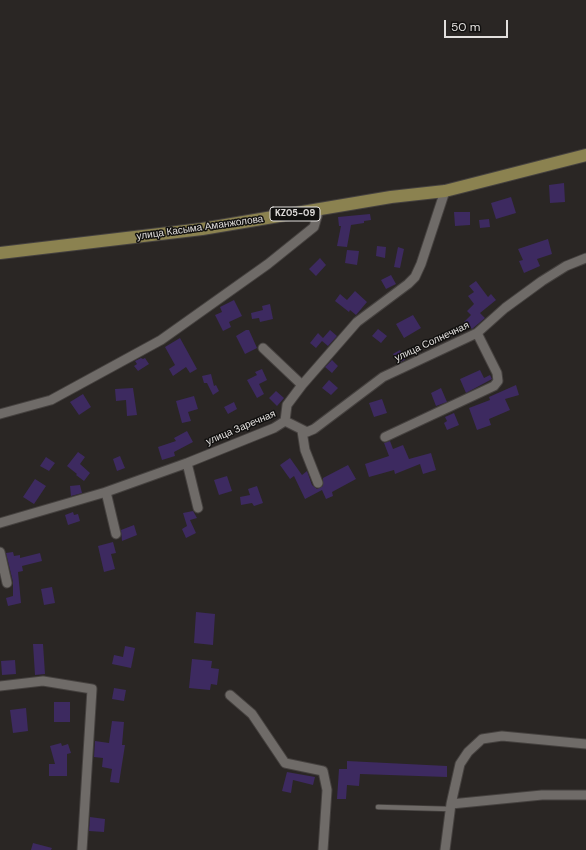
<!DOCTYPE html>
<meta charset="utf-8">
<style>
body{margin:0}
#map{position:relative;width:586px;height:850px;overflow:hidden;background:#2a2624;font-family:"DM Sans",sans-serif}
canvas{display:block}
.scale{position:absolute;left:444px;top:20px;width:64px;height:18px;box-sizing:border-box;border:2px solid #e2dfdd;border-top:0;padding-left:5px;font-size:12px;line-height:14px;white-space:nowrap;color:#e2dfdd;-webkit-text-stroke:3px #11100f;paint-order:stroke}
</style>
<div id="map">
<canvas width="586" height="850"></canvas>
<div class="scale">50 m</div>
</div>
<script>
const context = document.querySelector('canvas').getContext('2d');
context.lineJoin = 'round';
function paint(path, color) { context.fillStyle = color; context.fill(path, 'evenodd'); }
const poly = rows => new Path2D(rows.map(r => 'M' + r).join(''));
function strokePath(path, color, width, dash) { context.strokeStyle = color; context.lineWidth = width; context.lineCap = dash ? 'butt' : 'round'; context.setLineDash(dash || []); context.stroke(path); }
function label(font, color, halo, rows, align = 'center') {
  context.font = font + ' "DM Sans",sans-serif'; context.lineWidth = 3; context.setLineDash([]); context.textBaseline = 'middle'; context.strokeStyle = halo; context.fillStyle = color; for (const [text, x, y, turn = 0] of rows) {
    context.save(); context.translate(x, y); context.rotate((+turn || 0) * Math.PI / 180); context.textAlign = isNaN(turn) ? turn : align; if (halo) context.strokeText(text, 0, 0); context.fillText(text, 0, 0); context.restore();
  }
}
paint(poly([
 [564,183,565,202,550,203,549,185],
 [511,197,516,213,496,219,491,203],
 [454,212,470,212,470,225,455,226],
 [370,214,371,220,364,221,364,223,351,225,347,247,337,246,341,226,339,226,338,217],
 [489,219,490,227,480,228,479,220],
 [548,239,552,254,537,259,540,266,524,273,519,261,523,260,518,249],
 [377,246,386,247,385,258,376,256],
 [398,247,404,249,400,268,394,267],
 [347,250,359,251,357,265,345,263],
 [320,258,326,265,316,276,309,269],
 [391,275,396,284,386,289,381,280],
 [476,281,488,297,491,294,496,300,480,313,485,318,472,329,464,322,471,315,467,311,474,304,468,296,474,292,469,286],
 [355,291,367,302,356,315,350,310,349,312,335,301,340,294,347,300],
 [234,300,242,316,229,322,231,327,223,331,215,315,222,312,220,307],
 [270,304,273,319,260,322,259,318,252,319,251,313,263,310,262,306],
 [413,315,421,328,404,338,396,324],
 [378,329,387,336,381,343,372,336],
 [246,330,249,330,257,348,245,354,236,336],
 [330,330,337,336,328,346,322,341,316,348,310,343,318,333,323,338],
 [180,338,197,369,190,373,186,367,173,376,169,369,175,365,165,347],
 [400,350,405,360,398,363,393,354],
 [141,358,143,359,145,358,149,364,138,371,134,366,137,364,135,361],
 [332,360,338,366,332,373,325,367],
 [262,369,267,380,259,384,264,394,257,398,247,380,257,375,255,372],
 [480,370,484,378,490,375,492,379,466,393,460,379],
 [211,374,214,386,216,385,219,391,213,395,207,383,204,383,202,376],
 [329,380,338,388,331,395,322,388],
 [516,385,519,395,505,399,510,410,489,419,491,425,477,430,469,408,490,400,489,397],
 [133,388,137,415,127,416,126,400,116,401,115,389],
 [441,388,447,402,436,406,431,393],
 [276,391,284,398,277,406,269,398],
 [83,394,91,407,79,415,70,402],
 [194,396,198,409,188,412,191,421,182,423,176,401],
 [382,399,387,413,374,417,369,403],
 [234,402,237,409,228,414,224,407],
 [454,413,459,425,447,430,444,423,447,421,445,417],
 [187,431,193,442,174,452,175,456,162,460,158,447,176,441,174,438],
 [390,441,393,449,403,445,409,459,431,453,436,470,423,474,420,464,395,474,394,470,369,477,365,464,389,456,384,443],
 [78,452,85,457,80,464,90,473,84,481,76,475,77,474,67,466],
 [120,456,125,468,117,471,113,459],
 [46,457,55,463,49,471,40,466],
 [290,458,302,475,307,471,312,485,317,489,323,486,323,478,348,465,356,479,332,492,333,496,326,499,322,490,305,499,294,476,290,479,280,465],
 [227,476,232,491,219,495,214,480],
 [35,479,46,486,34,504,23,497],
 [80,485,82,493,71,496,70,486],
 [257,486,263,503,254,506,252,503,241,505,240,497,250,495,248,489],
 [193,511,197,518,190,520,196,533,186,538,182,529,187,526,183,513],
 [73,512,74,515,78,514,80,521,68,525,65,515],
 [134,525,137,535,122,541,121,530],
 [113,542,116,553,111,554,115,569,104,572,98,546],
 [13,552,14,556,20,555,20,558,40,553,42,561,22,566,23,571,18,572,21,603,8,606,6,598,13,596,13,582,6,553],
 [52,587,55,603,44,605,41,589],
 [196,612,215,614,213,645,194,643],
 [33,644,43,644,45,674,35,675],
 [125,646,135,648,131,668,112,664,114,655,123,657],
 [192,659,212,661,211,668,219,669,217,685,211,684,210,690,189,688],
 [15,660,16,674,2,675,1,661],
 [114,688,126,690,124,701,112,699],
 [54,702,70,702,70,722,54,722],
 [26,708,28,731,13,733,10,710],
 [112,721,124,722,122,745,125,745,119,783,110,782,112,769,102,767,103,758,94,757,95,741,109,743],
 [61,743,62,746,68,744,71,753,67,754,67,776,49,776,49,764,55,764,50,746],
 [347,761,447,766,447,777,360,774,359,786,347,785,346,799,337,799,339,769,347,769],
 [287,772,315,777,313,785,293,780,291,793,282,791],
 [90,817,105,819,104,832,89,831],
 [33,843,52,848,51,850,31,850]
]), '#3d2a60');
const lane = poly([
 [378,807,450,809]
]);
const street = poly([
 [263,348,302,385],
 [0,414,51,400,161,340,268,264,314,227,319,210],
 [285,421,307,432,314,429,383,377,477,333,505,308,542,281,566,266,586,258],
 [302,431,305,450,318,483],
 [385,437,494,386,498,381,497,373,477,333],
 [187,463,198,508],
 [106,492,116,534],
 [0,523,106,492,187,463,274,428,285,421,287,405,302,385,357,322,408,284,415,277,421,264,445,191],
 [0,552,7,583],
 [0,686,43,681,92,689,82,850],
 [230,695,252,714,285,763,323,771,327,790,323,850],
 [451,804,542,795,586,795],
 [445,850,451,804,460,764,468,752,482,739,502,736,586,744]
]);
const primary = poly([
 [0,253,202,229,391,197,445,191,586,155]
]);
strokePath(lane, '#45413f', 6);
strokePath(street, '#45413f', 11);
strokePath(primary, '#45413f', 14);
strokePath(lane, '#6f6b68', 4.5);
strokePath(street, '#6f6b68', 9);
strokePath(primary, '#8b8250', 12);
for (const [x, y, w] of [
 [295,214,50]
]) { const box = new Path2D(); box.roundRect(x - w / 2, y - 7, w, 14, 3); context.fillStyle = '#11100f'; context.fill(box); strokePath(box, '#e2dfdd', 1); }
label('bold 9px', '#e2dfdd', null, [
 ["KZ05-09",295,214]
]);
label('10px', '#e2dfdd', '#11100f', [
 ["улица Касыма Аманжолова",200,228,-8],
 ["улица Солнечная",432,342,-25],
 ["улица Заречная",241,428,-23]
]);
</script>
